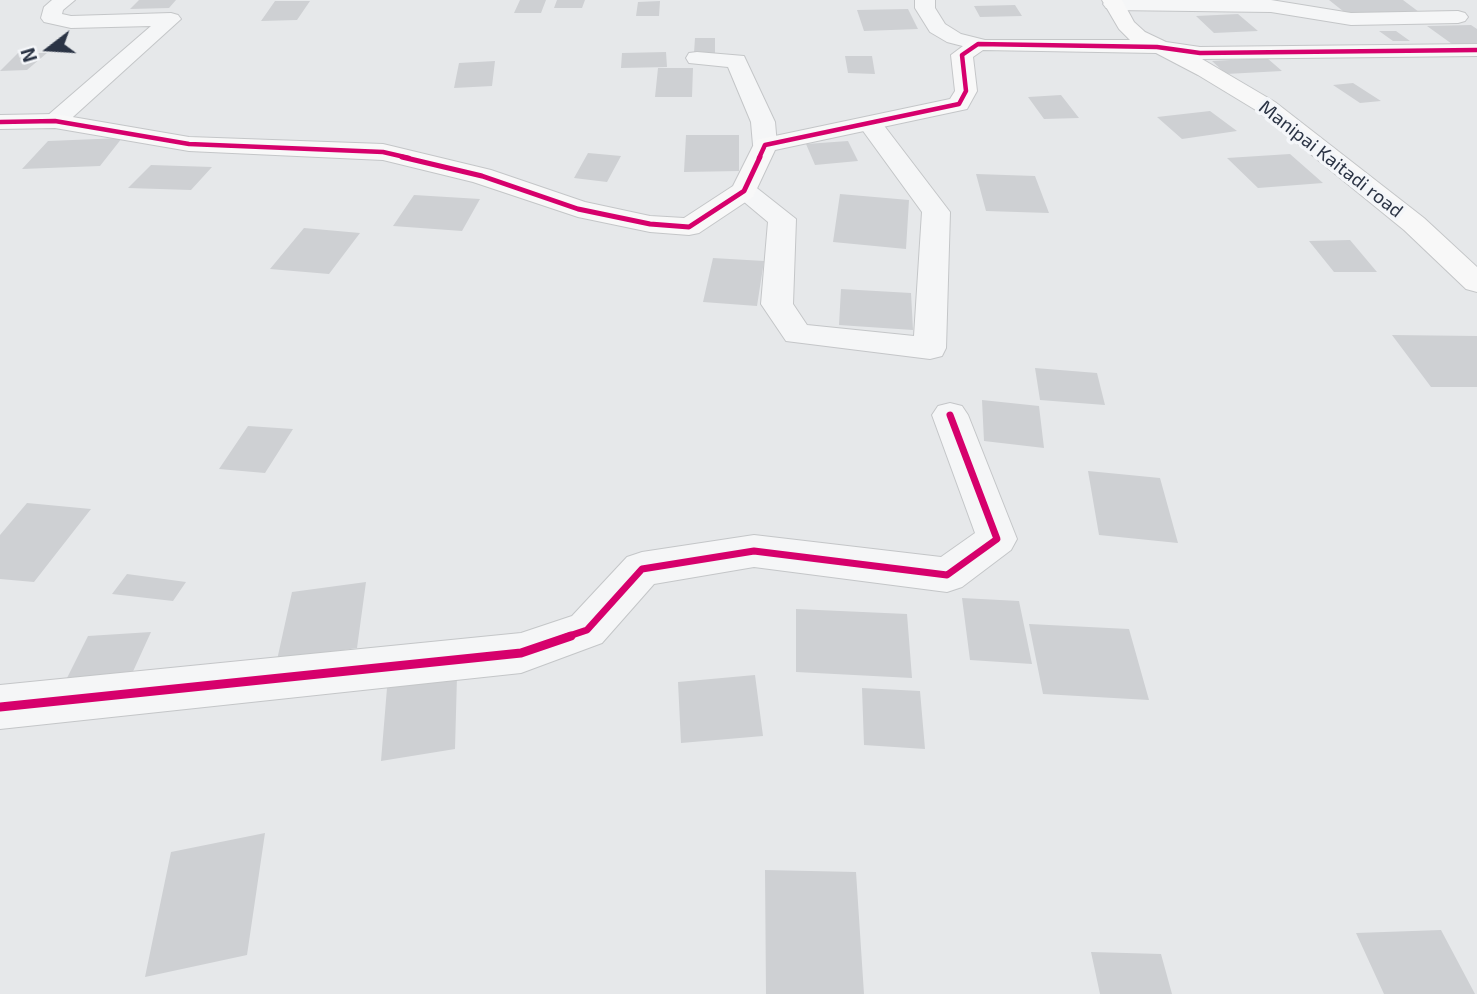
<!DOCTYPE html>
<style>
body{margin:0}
#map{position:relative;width:1477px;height:994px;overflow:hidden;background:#e6e8ea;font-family:"Exo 2",sans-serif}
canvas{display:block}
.north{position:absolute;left:14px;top:14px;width:70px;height:70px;-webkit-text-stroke:5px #f4f6f9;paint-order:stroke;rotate:253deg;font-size:19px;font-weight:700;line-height:28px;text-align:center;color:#2b3445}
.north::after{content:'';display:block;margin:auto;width:24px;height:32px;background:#2b3445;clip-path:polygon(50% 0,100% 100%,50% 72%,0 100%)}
</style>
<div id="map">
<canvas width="1477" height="994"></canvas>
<div class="north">N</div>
</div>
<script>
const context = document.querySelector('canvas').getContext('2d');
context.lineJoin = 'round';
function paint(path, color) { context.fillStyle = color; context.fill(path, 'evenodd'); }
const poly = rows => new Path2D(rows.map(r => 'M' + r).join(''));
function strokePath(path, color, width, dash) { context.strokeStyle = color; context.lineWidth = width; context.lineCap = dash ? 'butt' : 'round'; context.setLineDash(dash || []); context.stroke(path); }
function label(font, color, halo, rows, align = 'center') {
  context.font = font + ' "Exo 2",sans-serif'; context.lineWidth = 7; context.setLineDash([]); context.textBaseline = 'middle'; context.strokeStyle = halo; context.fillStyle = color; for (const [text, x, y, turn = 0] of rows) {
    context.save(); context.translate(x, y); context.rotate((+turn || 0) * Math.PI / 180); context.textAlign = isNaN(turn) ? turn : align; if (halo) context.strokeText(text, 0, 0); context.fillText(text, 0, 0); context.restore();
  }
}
paint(poly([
 [139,0,176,0,169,8,130,9],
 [520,0,546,0,541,13,514,13],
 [557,0,585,0,582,8,554,8],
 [1329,0,1403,0,1423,15,1348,15],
 [275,1,310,1,297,20,261,21],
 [660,1,659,16,636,16,638,2],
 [1015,5,1022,16,980,17,974,6],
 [908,9,918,29,864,31,857,10],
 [1238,14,1258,31,1214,33,1196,16],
 [1471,25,1477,29,1477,44,1452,44,1427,26],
 [1379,31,1396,31,1410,41,1393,41],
 [695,38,715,38,715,53,694,53],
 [666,52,667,67,621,68,622,53],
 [18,53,47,53,27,70,0,71],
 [845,56,872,56,875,74,848,73],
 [1267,58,1282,71,1226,74,1212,61],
 [495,61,492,86,454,88,459,63],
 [658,68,693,68,692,97,655,97],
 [1353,83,1381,101,1360,103,1333,85],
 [1061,95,1079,118,1044,119,1028,97],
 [1210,111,1237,131,1182,139,1157,117],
 [686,135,739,135,739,171,684,172],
 [122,138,100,166,22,169,48,141],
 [848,141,858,161,815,165,806,144],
 [588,153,621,156,607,182,574,178],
 [1290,154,1323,183,1258,188,1227,158],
 [151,165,212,167,191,190,128,188],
 [976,174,1035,176,1049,213,986,211],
 [840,194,909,200,906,249,833,242],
 [414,195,480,199,462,231,393,226],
 [304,228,360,233,329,274,270,269],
 [1350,240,1377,272,1334,272,1309,241],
 [713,258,764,261,757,306,703,302],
 [841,289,911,293,913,330,839,325],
 [1392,335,1477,336,1477,387,1431,387],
 [1035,368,1097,373,1105,405,1040,400],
 [982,400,1039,406,1044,448,984,441],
 [248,426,293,429,265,473,219,469],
 [1088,471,1160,478,1178,543,1099,535],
 [27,503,91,509,34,582,0,579,0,535],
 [127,574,186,582,173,601,112,594],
 [366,582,357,648,277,660,292,592],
 [962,598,1019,601,1032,664,970,660],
 [796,609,907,614,912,678,796,672],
 [1029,624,1129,629,1149,700,1043,694],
 [151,632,130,678,65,682,88,636],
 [755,675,763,736,681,743,678,682],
 [457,676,455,749,381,761,387,688],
 [862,688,920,691,925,749,864,745],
 [265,833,247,955,145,977,171,852],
 [765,870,856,872,864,994,766,994],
 [1441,930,1475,994,1384,994,1356,933],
 [1091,952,1161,954,1172,994,1100,994]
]), '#ced0d3');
const street = poly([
 [52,0,75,0,63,10,62,14,71,16,171,13,178,15,181,19,63,126,55,128,47,126,43,121,47,116,151,26,71,28,44,22,41,18,44,7,52,0],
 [915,0,935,0,935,8,945,24,961,34,985,40,989,44,985,48,978,50,947,42,930,32,915,8,915,0],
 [1106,0,1271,0,1351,13,1458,11,1465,13,1468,17,1465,21,1458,23,1351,25,1271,12,1113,10,1106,8,1103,4,1106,0],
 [697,52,744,56,775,122,777,145,774,150,765,152,756,150,753,145,751,122,728,67,689,63,686,58,689,53,697,52],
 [870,117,879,119,950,212,946,348,942,356,930,359,786,341,761,304,768,222,731,191,735,185,744,183,753,185,796,219,793,304,807,325,914,336,922,212,858,124,861,119,870,117],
 [950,403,962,406,968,415,1017,539,1011,550,962,587,947,592,754,567,654,584,602,643,521,673,0,729,0,685,521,633,572,616,627,557,642,552,754,535,941,557,975,533,932,415,938,406,950,403]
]);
const secondary = poly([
 [1102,0,1122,0,1134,22,1145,32,1166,42,1200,47,1477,44,1477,56,1202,59,1275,102,1424,218,1477,267,1477,292,1466,289,1404,230,1259,112,1198,75,1156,53,983,50,973,57,977,91,967,109,775,150,753,197,699,233,689,235,650,232,578,217,473,182,383,160,189,151,55,128,0,129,0,115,55,114,189,137,383,144,491,170,585,202,650,216,684,218,733,186,756,140,950,99,955,91,951,55,971,40,1130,40,1119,29,1102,0]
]);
strokePath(street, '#c4c6c8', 2);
strokePath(secondary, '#c4c6c8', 2);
paint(street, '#f5f6f7');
paint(secondary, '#f8f8f8');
strokePath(poly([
 [0,122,55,121,189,144,383,152,409,158],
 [759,158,765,145,959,104,966,91,962,55,978,44,1157,47,1200,53,1477,50]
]), '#d6006c', 4.5);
strokePath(poly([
 [402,157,482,176,578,209,650,224,689,227,744,191,760,157]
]), '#d6006c', 5);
strokePath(poly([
 [566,637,587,630,642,569,754,551,947,575,997,539,950,415]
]), '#d6006c', 7);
strokePath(poly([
 [0,707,521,653,571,636]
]), '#d6006c', 9);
label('19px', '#2b3445', '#f4f6f9', [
 ["Manipai Kaitadi road",1331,159,38]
]);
</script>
